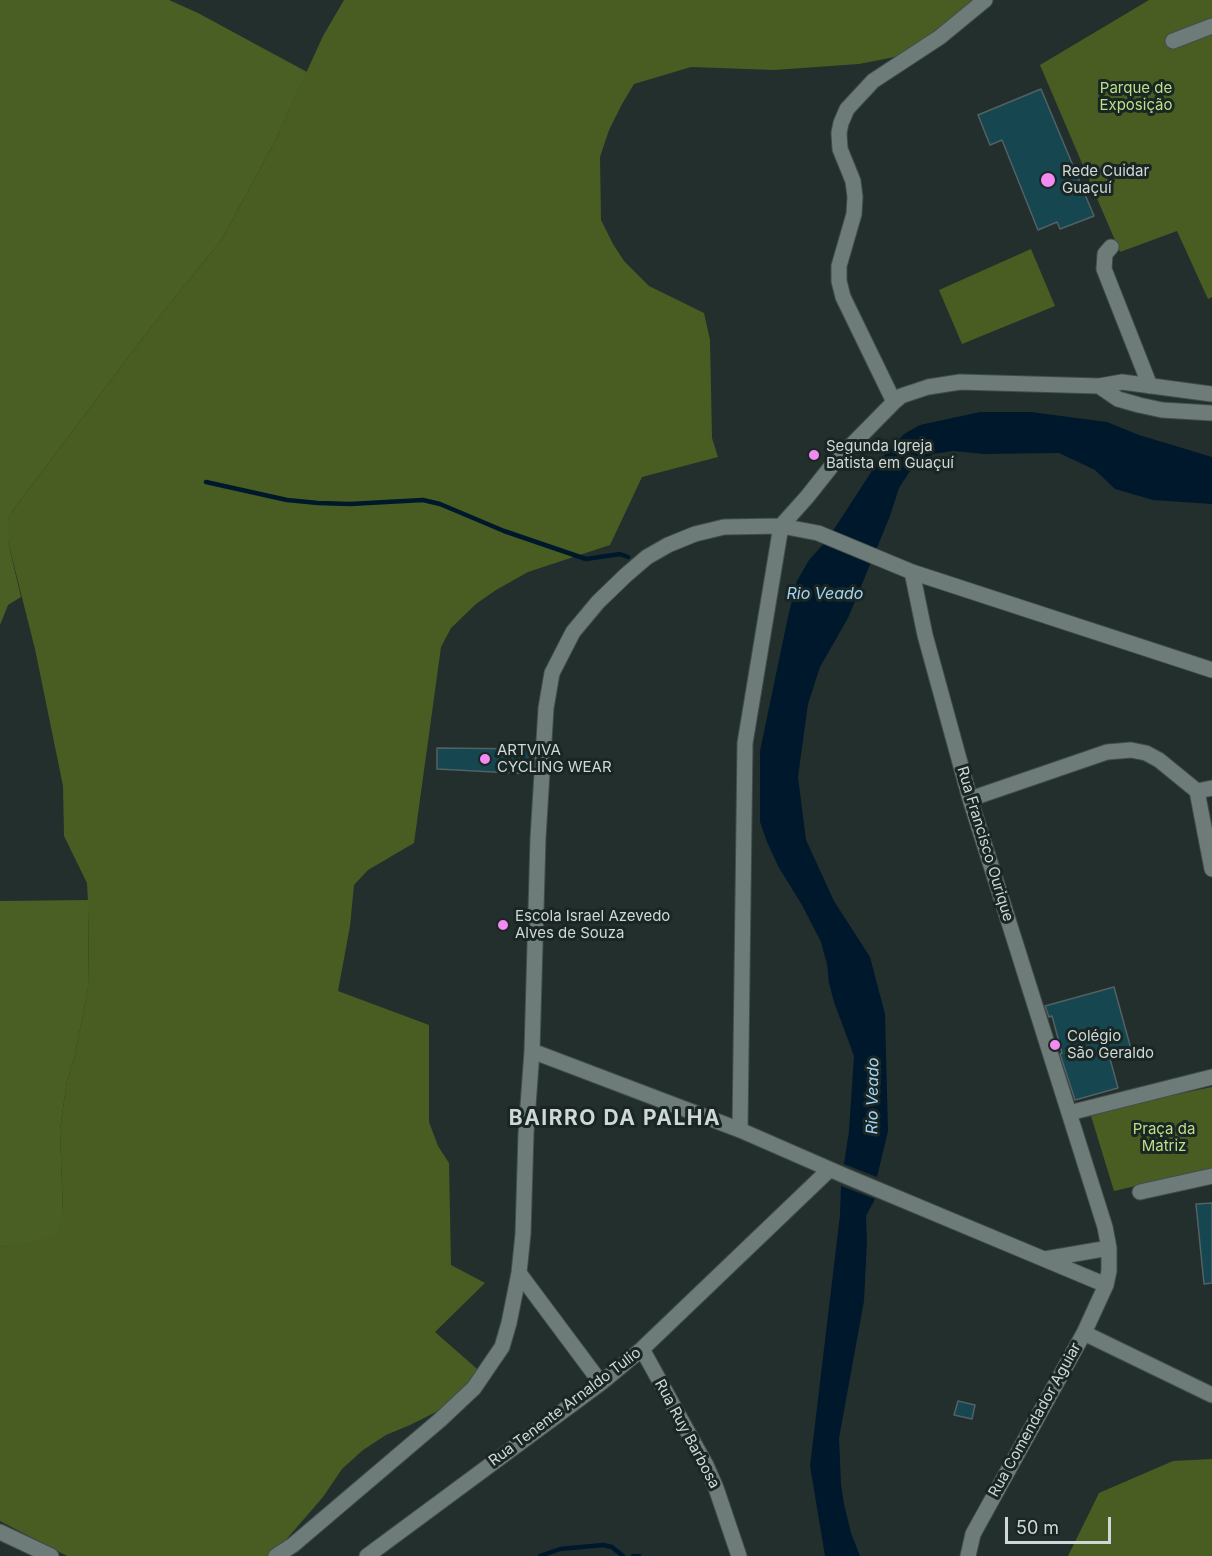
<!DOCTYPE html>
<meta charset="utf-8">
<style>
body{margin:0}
#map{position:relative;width:1212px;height:1556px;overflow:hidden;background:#232f2d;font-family:Inter,sans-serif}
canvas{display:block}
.scale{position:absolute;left:1005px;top:1517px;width:106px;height:27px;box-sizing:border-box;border:3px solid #d0d8d7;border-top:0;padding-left:8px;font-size:18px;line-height:21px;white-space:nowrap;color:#d0d8d7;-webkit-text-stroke:4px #192623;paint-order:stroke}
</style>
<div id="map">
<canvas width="1212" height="1556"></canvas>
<div class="scale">50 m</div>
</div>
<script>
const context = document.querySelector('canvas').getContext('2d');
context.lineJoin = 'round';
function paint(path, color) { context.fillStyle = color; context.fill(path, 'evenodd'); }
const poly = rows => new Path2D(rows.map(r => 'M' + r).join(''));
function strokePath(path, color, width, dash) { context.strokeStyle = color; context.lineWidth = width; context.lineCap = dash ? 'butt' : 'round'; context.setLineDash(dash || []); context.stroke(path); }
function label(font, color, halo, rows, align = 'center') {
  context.font = font + ' Inter,sans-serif'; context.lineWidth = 6; context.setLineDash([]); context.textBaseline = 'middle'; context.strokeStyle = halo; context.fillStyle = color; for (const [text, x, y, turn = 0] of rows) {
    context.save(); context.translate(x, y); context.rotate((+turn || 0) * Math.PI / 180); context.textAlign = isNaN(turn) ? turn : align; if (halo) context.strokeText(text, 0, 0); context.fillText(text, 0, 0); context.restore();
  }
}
paint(poly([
 [344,0,977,0,900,56,859,64,774,70,691,67,634,84,622,104,609,130,600,157,601,220,613,244,624,261,649,286,704,313,710,340,712,438,718,457,642,477,610,545,528,572,496,590,476,604,451,628,441,647,414,843,368,870,354,885,350,926,338,991,429,1025,429,1122,438,1146,449,1163,451,1265,485,1283,435,1332,484,1375,442,1409,410,1425,386,1435,363,1450,342,1469,323,1497,272,1556,67,1556,0,1521,0,1247,14,1244,63,1214,60,1130,67,1080,74,1059,88,989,89,921,87,883,64,836,63,786,35,649,8,542,8,519,16,506,155,322,222,239,274,143,323,36],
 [1149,0,1212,0,1212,297,1208,299,1177,231,1120,252,1040,65],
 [1031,249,1055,306,962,344,939,290],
 [1212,1087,1212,1168,1114,1191,1091,1116,1148,1100],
 [1212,1459,1212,1556,1068,1556,1099,1493,1173,1461]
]), '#495d23');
paint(poly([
 [0,0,169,0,198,13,307,72,274,143,222,239,155,322,16,506,8,519,8,542,21,597,8,605,0,625],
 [89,900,88,989,74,1059,67,1080,60,1130,63,1214,57,1234,40,1240,0,1247,0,901]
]), '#4a5f24');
paint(poly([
 [980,412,1031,412,1107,422,1139,435,1212,457,1212,504,1153,500,1115,489,1095,470,1059,453,984,454,953,451,933,454,912,468,899,488,890,516,848,618,820,667,808,704,798,777,806,840,834,901,870,957,885,1014,888,1131,877,1177,844,1164,849,1131,854,1056,834,1002,829,983,827,964,821,942,802,905,778,866,767,842,760,822,760,751,789,612,797,581,809,560,827,540,877,463,904,434,920,425],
 [841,1186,875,1199,866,1216,867,1241,864,1301,839,1438,841,1484,844,1504,851,1533,860,1556,825,1556,810,1466,840,1215]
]), '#00182b');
strokePath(poly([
 [206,482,287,500,318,503,350,504,423,500,440,504,504,531,586,559,620,554,628,557],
 [540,1556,560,1549,603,1545,612,1547,623,1556],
 [633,1556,639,1556]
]), '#00182b', 4.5);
const building = poly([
 [1041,89,1094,216,1060,229,1057,222,1038,230,1002,140,990,145,978,115,1041,89],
 [437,748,533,749,532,774,437,769,437,748],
 [1114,987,1131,1049,1109,1055,1118,1088,1075,1100,1060,1054,1062,1053,1052,1016,1049,1017,1045,1006,1114,987],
 [1212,1203,1212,1283,1204,1284,1196,1204,1212,1203],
 [958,1401,975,1405,972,1419,954,1415,958,1401]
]);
paint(building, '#16464f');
strokePath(building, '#536164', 1.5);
const minor = poly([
 [1173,41,1212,26],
 [1111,247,1105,254,1104,269,1150,386],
 [1099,386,1118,399,1139,405,1162,410,1212,413],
 [894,402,843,297,839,281,839,266,854,214,855,197,853,181,840,149,839,133,841,123,847,109,873,81,940,37,985,0],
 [781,526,807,497,834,463,894,402,901,396,928,387,960,382,1099,386,1122,382,1212,394],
 [912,572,925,635,970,799,1105,1227,1109,1248,1109,1271,1106,1285,1084,1333,973,1534,968,1556],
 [1197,791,1212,869],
 [1197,791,1212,788],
 [970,799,1107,752,1131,750,1146,753,1159,760,1197,791],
 [532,1051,740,1130,843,1175,1106,1285],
 [1069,1113,1212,1077],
 [740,1130,745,743,781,526],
 [1140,1192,1212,1176],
 [1045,1259,1109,1248],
 [519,1273,601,1383],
 [1084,1333,1212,1395],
 [642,1349,706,1465,716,1488,739,1556],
 [0,1532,51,1556],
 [276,1556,293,1545,440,1420,474,1388,502,1347,509,1323,519,1273,523,1234,526,1133,532,1051,538,838,546,708,552,673,573,632,598,602,626,575,647,557,668,545,695,534,724,527,781,526,818,533,912,572,1212,670],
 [367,1556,601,1383,642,1349,829,1170]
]);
strokePath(minor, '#424d4b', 17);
strokePath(minor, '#6e7c79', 15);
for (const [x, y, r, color] of [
 [1048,180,8,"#f28af2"],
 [814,455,6,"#f28af2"],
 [485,759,6,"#f28af2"],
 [503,925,6,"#f28af2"],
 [1055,1045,6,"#f28af2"]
]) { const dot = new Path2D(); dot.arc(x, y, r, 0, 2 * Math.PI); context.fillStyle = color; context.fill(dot); strokePath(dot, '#192623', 2); }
label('15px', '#bedf89', '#192623', [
 ["Parque de",1136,88],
 ["Exposição",1136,105],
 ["Praça da",1164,1129],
 ["Matriz",1164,1146]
]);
label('15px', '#d0d8d7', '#192623', [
 ["Rede Cuidar",1062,171],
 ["Guaçuí",1062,188],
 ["Segunda Igreja",826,446],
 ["Batista em Guaçuí",826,463],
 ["ARTVIVA",497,750],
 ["CYCLING WEAR",497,767],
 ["Escola Israel Azevedo",515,916],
 ["Alves de Souza",515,933],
 ["Colégio",1067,1036],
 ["São Geraldo",1067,1053]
], 'left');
label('15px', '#d0d8d7', '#192623', [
 ["Rua Francisco Ourique",985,844,73],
 ["Rua Tenente Arnaldo Tulio",565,1407,-37],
 ["Rua Comendador Aguiar",1035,1420,-61],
 ["Rua Ruy Barbosa",687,1434,62]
]);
label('italic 16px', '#a3d3f7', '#192623', [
 ["Rio Veado",825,594],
 ["Rio Veado",873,1096,-89]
]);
context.letterSpacing = '1.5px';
label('bold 21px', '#d0d8d7', '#192623', [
 ["BAIRRO DA PALHA",615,1119]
]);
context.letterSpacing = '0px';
</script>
